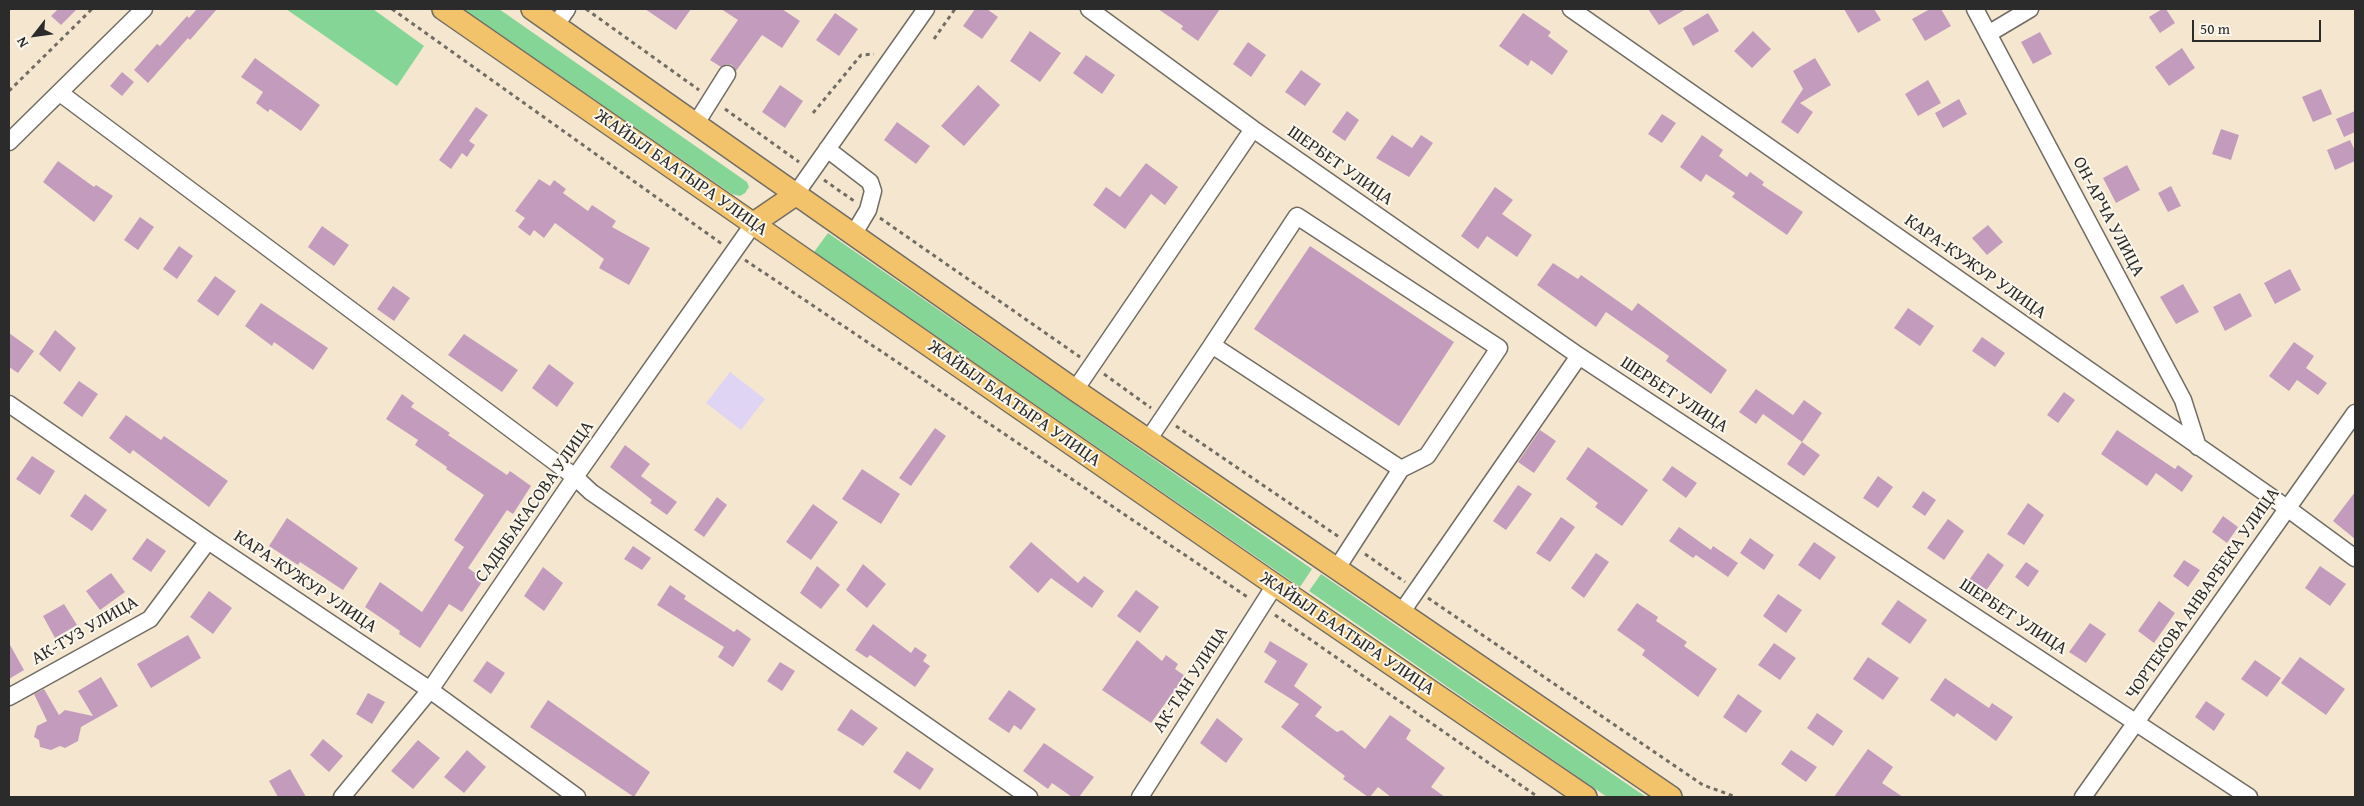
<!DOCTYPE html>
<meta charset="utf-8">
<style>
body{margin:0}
#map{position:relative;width:2364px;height:806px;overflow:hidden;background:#f5e7cf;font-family:"Gentium Book Plus",serif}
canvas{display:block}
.frame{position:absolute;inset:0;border:10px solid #2b2b2b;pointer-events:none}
.north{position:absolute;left:10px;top:10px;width:50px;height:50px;-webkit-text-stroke:4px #fbf7ec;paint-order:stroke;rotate:240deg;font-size:14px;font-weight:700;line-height:20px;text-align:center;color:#2b2b2b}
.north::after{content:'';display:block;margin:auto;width:18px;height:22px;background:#2b2b2b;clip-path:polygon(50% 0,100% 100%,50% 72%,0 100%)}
.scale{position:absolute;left:2192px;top:20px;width:129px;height:22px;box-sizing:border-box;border:2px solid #2b2b2b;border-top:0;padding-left:6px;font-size:15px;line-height:18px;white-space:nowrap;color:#2b2b2b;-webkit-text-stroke:4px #fbf7ec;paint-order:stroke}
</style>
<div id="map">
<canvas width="2364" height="806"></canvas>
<div class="frame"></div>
<div class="north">N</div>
<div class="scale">50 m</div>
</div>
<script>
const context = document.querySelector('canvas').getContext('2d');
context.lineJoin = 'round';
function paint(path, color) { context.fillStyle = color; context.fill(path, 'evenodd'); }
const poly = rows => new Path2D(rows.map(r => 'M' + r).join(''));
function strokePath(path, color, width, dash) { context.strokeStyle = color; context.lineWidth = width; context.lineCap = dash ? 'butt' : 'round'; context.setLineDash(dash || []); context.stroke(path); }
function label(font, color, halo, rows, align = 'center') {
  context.font = font + ' "Gentium Book Plus",serif'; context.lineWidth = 4; context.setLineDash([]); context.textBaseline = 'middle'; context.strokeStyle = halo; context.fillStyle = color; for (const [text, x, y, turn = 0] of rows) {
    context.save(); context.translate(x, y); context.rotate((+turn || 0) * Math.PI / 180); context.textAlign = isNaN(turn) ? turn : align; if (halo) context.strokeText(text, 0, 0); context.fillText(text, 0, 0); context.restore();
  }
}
paint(poly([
 [730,372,765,399,741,430,706,403]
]), '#e0d4f4');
paint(poly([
 [286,9,373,9,424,46,397,86],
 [463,9,499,9,747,182,749,187,745,193,740,196,732,194],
 [828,233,1312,569,1300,587,814,252],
 [1321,574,1646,797,1607,797,1309,591]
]), '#85d696');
paint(poly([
 [58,9,77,9,61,25,51,16],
 [197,9,217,9,190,40,188,38,148,83,134,70,157,44,160,46,187,16,189,18],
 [645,9,691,9,676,30],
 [721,9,782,9,800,21,782,48,762,35,736,71,732,65,727,64,721,67,710,60,738,20],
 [975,9,987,9,998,17,982,39,963,26],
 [1158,9,1220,9,1198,41,1181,29,1183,26],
 [1648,9,1686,9,1659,25],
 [1844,9,1874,9,1881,20,1858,33],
 [1930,9,1941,9,1951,26,1925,41,1912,19],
 [2162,9,2166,9,2175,23,2160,33,2149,17],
 [835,13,858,29,839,56,816,40],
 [1523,13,1551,32,1548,36,1568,51,1552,75,1531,60,1528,66,1499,46],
 [1708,13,1719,31,1693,46,1683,28],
 [1030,31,1061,53,1040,82,1010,61],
 [1753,31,1771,49,1752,68,1734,51],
 [2040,32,2052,54,2033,64,2021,42],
 [1248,42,1266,55,1251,77,1233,64],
 [2182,48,2195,68,2169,86,2155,67],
 [1086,55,1115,75,1102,94,1073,73],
 [255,58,320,105,301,131,270,109,268,112,256,103,263,92,241,77],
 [1815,58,1831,85,1800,103,1813,112,1798,134,1781,122,1803,89,1793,71],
 [1301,70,1321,84,1305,106,1285,92],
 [122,72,134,82,122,96,110,86],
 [1928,80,1941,103,1918,116,1905,94],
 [780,85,803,101,785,128,762,112],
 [978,85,1000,105,964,146,941,126],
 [2321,89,2332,114,2313,122,2302,97],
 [1959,99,1967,114,1943,128,1935,113],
 [476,107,488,115,469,141,475,145,467,157,462,153,451,169,439,160],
 [1347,111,1359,120,1345,141,1332,132],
 [2355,111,2355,132,2344,137,2336,119],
 [1662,114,1676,123,1662,143,1648,134],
 [897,122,930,146,916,164,884,140],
 [2221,129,2239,135,2231,160,2212,154],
 [1392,135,1412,148,1421,135,1433,143,1409,177,1376,158],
 [1702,135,1723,150,1719,156,1747,177,1750,172,1764,182,1762,185,1803,212,1787,235,1732,197,1735,193,1706,174,1701,182,1680,167],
 [2350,140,2355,151,2355,161,2335,170,2327,150],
 [58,161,94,187,96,185,113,196,94,222,43,182],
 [1146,163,1178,187,1165,205,1151,194,1125,229,1093,205,1106,187,1120,197],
 [2127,165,2140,190,2116,203,2103,178],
 [539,179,550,186,554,180,566,189,563,193,588,211,592,205,616,221,612,227,650,248,629,285,599,268,604,259,555,223,544,238,534,230,530,236,518,227,525,218,515,211],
 [2171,186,2181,206,2168,212,2158,193],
 [1495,187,1513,200,1502,214,1532,235,1517,257,1487,236,1478,249,1461,236],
 [140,217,154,227,138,250,124,240],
 [1988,225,2003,242,1987,255,1972,238],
 [322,226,349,245,334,266,308,247],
 [179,246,193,256,177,279,163,269],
 [1310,246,1454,342,1399,426,1254,329],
 [1553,263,1578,279,1581,275,1632,311,1638,303,1727,370,1711,394,1666,361,1669,356,1606,312,1596,327,1537,285],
 [2290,269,2301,290,2275,304,2264,283],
 [215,276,236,291,218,316,197,301],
 [2183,284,2199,312,2176,324,2160,297],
 [393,286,410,298,394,321,377,309],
 [2240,293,2252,316,2225,331,2213,307],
 [261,303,328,348,313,370,274,342,272,346,245,326],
 [1908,308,1934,326,1920,346,1894,328],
 [55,330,76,348,60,372,39,354],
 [9,333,34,351,18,373,9,367],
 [464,334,518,370,502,392,448,355],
 [1982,337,2005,353,1995,367,1972,351],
 [2294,342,2314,356,2306,368,2327,383,2318,395,2297,380,2289,391,2269,376],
 [549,364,574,383,557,407,532,388],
 [79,381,98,394,82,417,63,403],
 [1756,389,1793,415,1804,400,1822,413,1802,442,1763,414,1756,424,1739,412],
 [2064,392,2075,400,2058,423,2047,415],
 [402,394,414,403,411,407,450,433,448,435,507,475,510,471,531,486,513,514,507,510,468,568,484,579,462,612,449,604,420,648,399,634,400,631,365,607,380,582,422,612,464,547,454,540,484,495,446,469,447,467,415,445,418,440,386,419],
 [126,415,161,440,164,436,228,481,209,507,133,450,130,454,109,438],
 [935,428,946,436,911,486,899,478],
 [1540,430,1556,441,1534,473,1518,462],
 [2117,430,2175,469,2178,465,2193,476,2182,492,2156,473,2147,486,2101,454],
 [1802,442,1820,455,1804,476,1787,464],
 [625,445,650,464,641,476,677,502,667,515,650,503,652,500,610,467],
 [1588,447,1648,490,1622,526,1595,507,1598,503,1566,479],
 [32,456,55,471,40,495,16,479],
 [1672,466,1697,483,1686,498,1662,480],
 [862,469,900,494,881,524,842,499],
 [1878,476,1893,487,1878,508,1863,498],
 [1518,485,1532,494,1506,530,1493,521],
 [1923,491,1936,500,1925,516,1912,507],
 [2355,492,2355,539,2333,521],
 [85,494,107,510,92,531,70,516],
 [717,497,727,505,704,537,694,530],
 [2028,503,2044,515,2024,545,2007,534],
 [813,504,838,522,811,560,786,542],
 [2223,516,2238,527,2227,543,2212,532],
 [1561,517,1575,527,1550,562,1536,553],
 [287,518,358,568,343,590,300,562,298,565,269,546],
 [1948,519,1964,531,1944,560,1927,548],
 [1679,527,1711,550,1713,546,1738,563,1728,577,1696,555,1693,558,1669,541],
 [147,538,166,551,151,572,132,559],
 [1750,538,1774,555,1764,570,1740,553],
 [1031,542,1078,583,1084,576,1104,591,1092,608,1051,578,1038,593,1009,567],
 [1814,542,1836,557,1820,580,1798,565],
 [633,546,651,558,642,570,624,559],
 [1596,553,1609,562,1584,598,1571,588],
 [1988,553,2004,565,1983,595,1967,583],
 [2184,560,2200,570,2188,587,2173,576],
 [2026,562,2039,571,2028,587,2015,577],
 [863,564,886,584,867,608,846,590],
 [817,566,840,585,821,609,800,593],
 [2320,566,2346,584,2330,606,2305,588],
 [543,567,563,583,544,611,524,596],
 [111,573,125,592,100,610,86,591],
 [670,585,686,596,684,599,734,632,737,629,751,639,733,667,718,657,724,647,657,605],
 [1136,590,1159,607,1140,633,1117,616],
 [209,591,232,608,213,634,190,617],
 [1778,594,1802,610,1786,633,1763,616],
 [1898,600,1927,620,1910,644,1881,624],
 [2159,601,2175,613,2154,643,2138,631],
 [1637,603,1658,617,1656,621,1687,642,1684,646,1717,669,1698,697,1642,655,1645,650,1617,630],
 [64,604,77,625,55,638,43,616],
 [2090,623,2106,634,2086,663,2069,652],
 [873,624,911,653,915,647,927,655,923,661,930,666,915,687,870,655,867,658,855,650],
 [188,635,201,658,151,688,137,664],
 [1137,640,1162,661,1166,655,1178,664,1175,669,1185,676,1151,723,1102,690],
 [1270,641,1308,664,1294,686,1322,707,1315,716,1337,732,1342,730,1365,749,1390,715,1411,730,1406,739,1445,768,1431,787,1445,797,1391,797,1378,787,1370,797,1368,797,1343,779,1345,776,1281,727,1299,704,1264,682,1277,661,1264,652],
 [9,643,24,670,9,679],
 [1774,643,1796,658,1780,680,1758,665],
 [1868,657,1899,678,1883,700,1853,679],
 [2300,657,2345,689,2326,715,2281,683],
 [2255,660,2281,678,2267,697,2241,679],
 [487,661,505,673,491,694,473,681],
 [780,662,795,671,782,691,767,681],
 [101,677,118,706,81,727,78,741,65,748,60,746,51,750,40,747,39,740,34,737,37,726,47,721,34,694,44,689,59,715,65,710,93,716,78,691],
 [1945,678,1989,708,1992,703,2013,717,1996,741,1957,713,1954,717,1930,700],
 [1009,690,1036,709,1021,730,1014,725,1009,733,988,719],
 [368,693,385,702,372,724,356,714],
 [1738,694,1762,711,1746,733,1723,717],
 [548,700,650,772,634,797,530,727],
 [2206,701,2225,714,2214,731,2195,717],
 [851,709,878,728,863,746,837,730],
 [1817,713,1843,731,1833,746,1807,728],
 [1217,718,1243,739,1226,763,1200,743],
 [323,739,343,756,329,772,310,755],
 [418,740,440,758,413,789,391,771],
 [1044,743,1094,777,1079,797,1072,797,1052,783,1048,789,1023,771],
 [1868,749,1893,767,1882,783,1903,797,1834,797],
 [467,750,486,767,464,793,444,777],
 [1791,750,1817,767,1806,782,1781,764],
 [907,751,934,769,920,790,893,772],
 [290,769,306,797,278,797,269,781]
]), '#c39cbd');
const minor = poly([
 [1089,9,1253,129,1579,356,2249,797],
 [1571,9,2287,508,2355,558],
 [1975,9,2183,400,2198,447],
 [556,25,567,9],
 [1988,34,2030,9],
 [60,93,575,477,591,492,1029,797],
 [695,125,727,74],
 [9,142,144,9],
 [827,149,870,182,873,191,868,210,853,235],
 [795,195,926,9],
 [1212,345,1297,216,1499,348,1427,456,1401,469],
 [1075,390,1253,129],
 [9,404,208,541,430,690,577,797],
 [1148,440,1212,345,1401,469,1337,568],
 [1401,613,1579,356],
 [9,697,150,619,208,541],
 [342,797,430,690,575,477,754,223],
 [1140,797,1275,585],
 [2083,797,2355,413]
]);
const major = poly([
 [443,9,1275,585,1586,797],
 [532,9,1075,390,1671,797],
 [754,223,795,195]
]);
strokePath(minor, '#726d64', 19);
strokePath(major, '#726d64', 24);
strokePath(poly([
 [392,9,722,244],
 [586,9,699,90],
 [934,39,955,9],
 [9,91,92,9],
 [725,109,799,162],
 [813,113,861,55,874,54],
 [824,180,854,201],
 [880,218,1080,357],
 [745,260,1249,598],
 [1104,374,1151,408],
 [1176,426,1339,537],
 [1365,554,1405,582],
 [1428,598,1703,785,1736,797],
 [1275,615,1538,797]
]), '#726d64', 3, [4, 4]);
strokePath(minor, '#fff', 16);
strokePath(major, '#f2c36a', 21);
label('18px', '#2b2b2b', '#fbf7ec', [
 ["ШЕРБЕТ УЛИЦА",1340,166,35],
 ["ЖАЙЫЛ БААТЫРА УЛИЦА",681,173,35],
 ["ОН-АРЧА УЛИЦА",2108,217,62],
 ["КАРА-КУЖУР УЛИЦА",1975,267,35],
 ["ШЕРБЕТ УЛИЦА",1674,395,33],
 ["ЖАЙЫЛ БААТЫРА УЛИЦА",1014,404,35],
 ["САДЫБАКАСОВА УЛИЦА",535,502,-55],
 ["КАРА-КУЖУР УЛИЦА",305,582,34],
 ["ЧОРТЕКОВА АНВАРБЕКА УЛИЦА",2203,594,-55],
 ["ШЕРБЕТ УЛИЦА",2013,617,33],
 ["АК-ТУЗ УЛИЦА",85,631,-30],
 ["ЖАЙЫЛ БААТЫРА УЛИЦА",1347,634,34],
 ["АК-ТАН УЛИЦА",1191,680,-57]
]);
</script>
